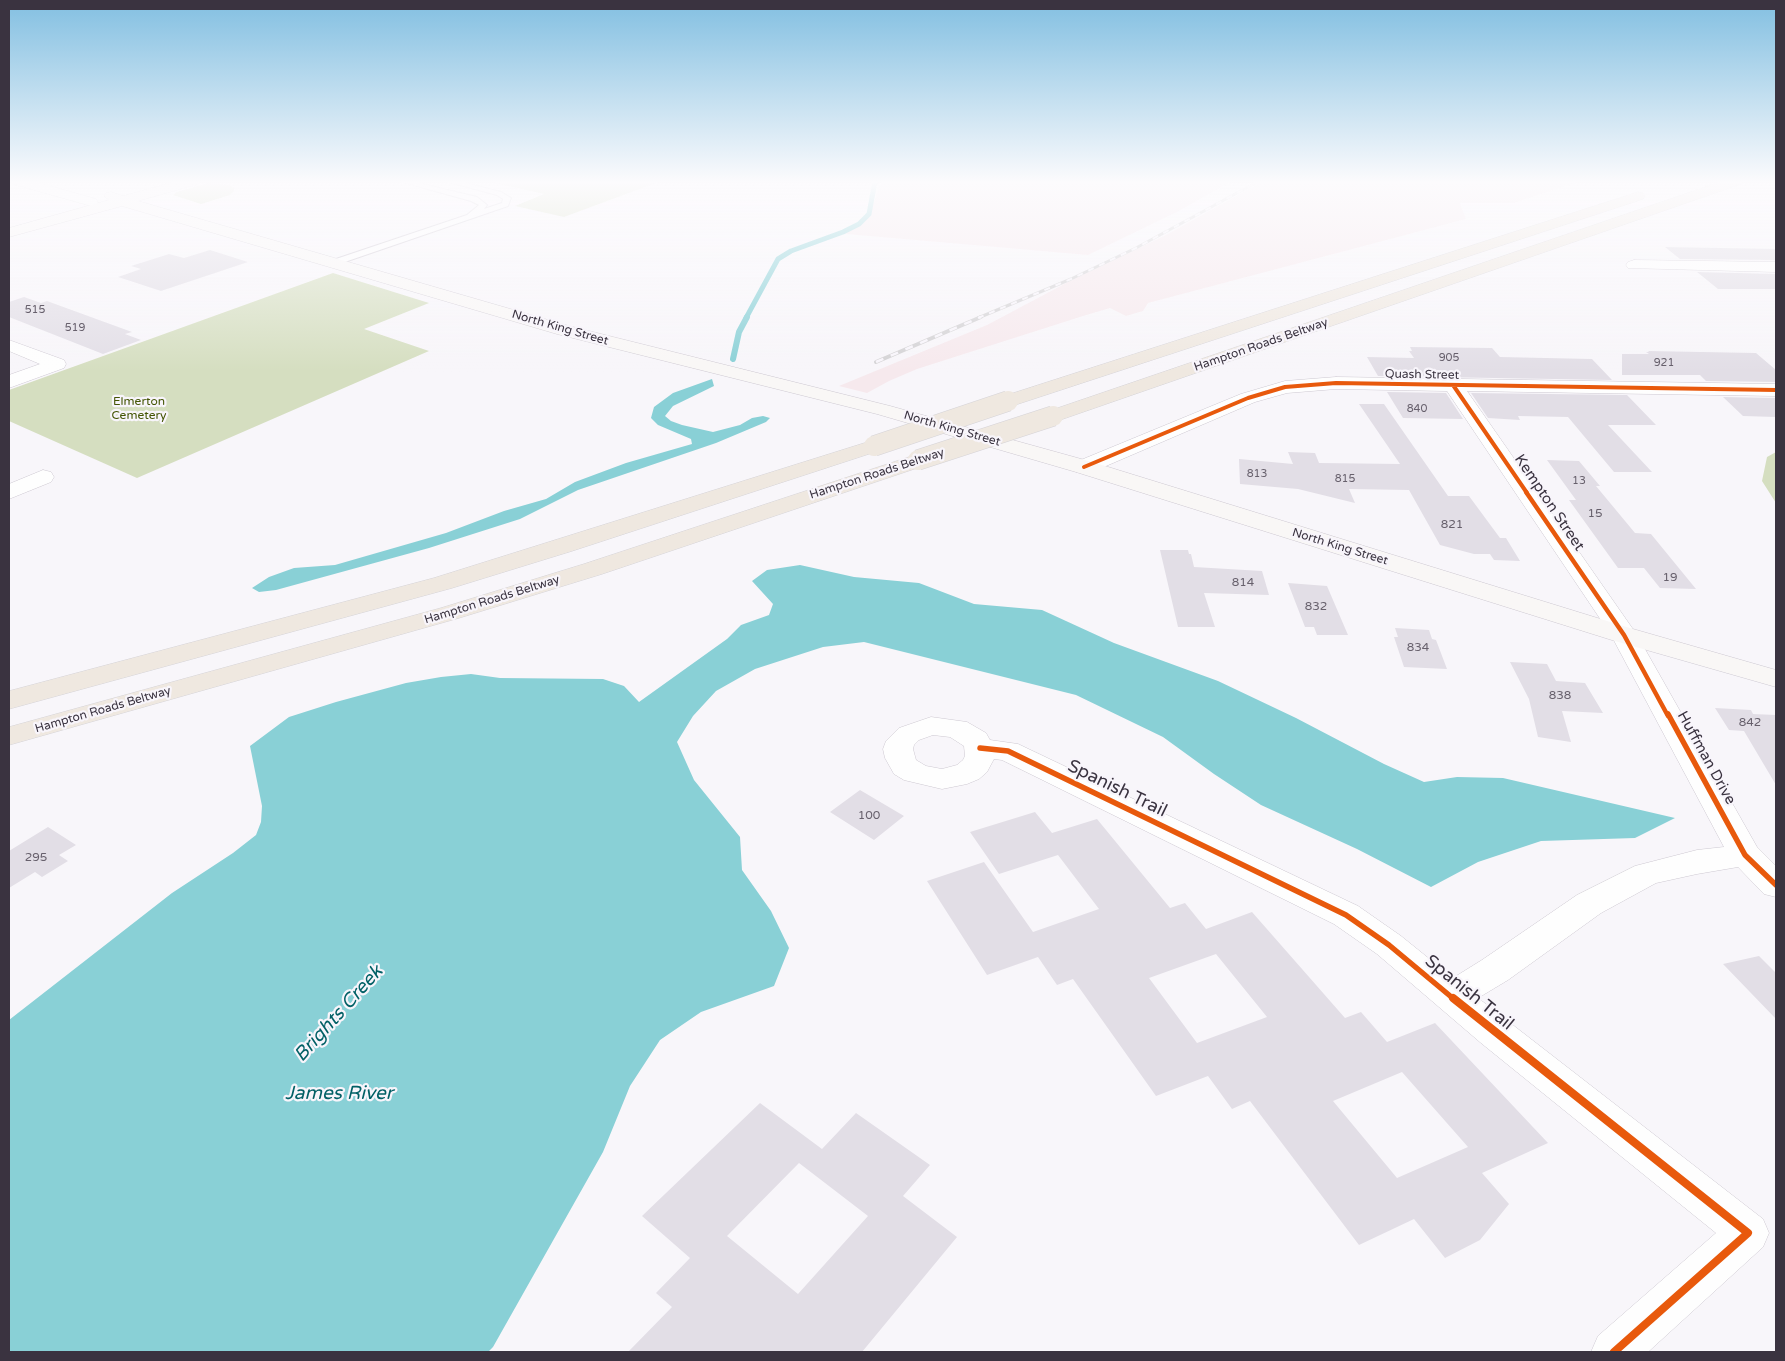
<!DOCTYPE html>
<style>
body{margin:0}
#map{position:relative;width:1785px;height:1361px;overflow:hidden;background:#f8f6fa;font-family:"Varela Round",sans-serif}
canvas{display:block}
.frame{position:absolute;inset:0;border:10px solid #3a3340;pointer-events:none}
</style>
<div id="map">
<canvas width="1785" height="1361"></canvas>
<div class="frame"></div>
</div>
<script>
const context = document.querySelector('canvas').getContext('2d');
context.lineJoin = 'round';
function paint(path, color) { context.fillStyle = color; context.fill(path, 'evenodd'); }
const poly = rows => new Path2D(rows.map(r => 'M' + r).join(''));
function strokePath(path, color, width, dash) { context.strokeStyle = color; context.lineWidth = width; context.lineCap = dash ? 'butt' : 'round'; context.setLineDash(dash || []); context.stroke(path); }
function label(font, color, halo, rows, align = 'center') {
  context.font = font + ' "Varela Round",sans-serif'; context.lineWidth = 4.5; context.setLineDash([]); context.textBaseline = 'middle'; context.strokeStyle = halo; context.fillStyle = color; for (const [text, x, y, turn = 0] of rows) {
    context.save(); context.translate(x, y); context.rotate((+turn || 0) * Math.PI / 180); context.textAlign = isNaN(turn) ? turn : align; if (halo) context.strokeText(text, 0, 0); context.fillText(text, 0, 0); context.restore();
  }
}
paint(poly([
 [882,181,1232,181,1177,212,1088,255,835,233,856,225,868,217],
 [1263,181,1580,181,1514,203,1460,203,1466,219,1148,303,1143,311,1126,316,1110,308,1083,316,917,369,889,381,867,393,839,386,987,325,1068,282,1166,235]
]), '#f6e9ed');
paint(poly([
 [487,181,661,181,564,217,515,206,544,194],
 [208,183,228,185,234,188,234,191,230,195,201,204,173,195,177,192],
 [333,273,429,303,364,329,429,351,137,478,9,421,9,390],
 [1776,452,1776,503,1762,481,1767,457]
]), '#d5dec0');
paint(poly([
 [712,379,714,386,673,406,665,416,671,421,682,425,713,432,740,425,752,418,763,416,770,418,766,422,716,443,578,490,520,519,429,548,276,590,259,592,252,588,269,577,294,568,335,565,446,533,504,511,546,499,575,482,626,463,692,444,691,439,658,425,651,418,654,407,673,393],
 [800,565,854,577,919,583,974,604,1042,610,1114,643,1218,681,1296,718,1384,764,1424,782,1457,777,1503,778,1675,818,1635,838,1541,841,1478,862,1431,887,1357,849,1261,805,1214,774,1163,737,1076,695,864,642,823,647,755,669,716,691,693,716,677,742,694,780,740,837,742,870,771,911,789,948,774,986,701,1012,660,1040,630,1086,603,1152,493,1347,488,1352,9,1352,9,1020,172,893,233,853,256,835,261,822,262,806,250,746,289,717,336,702,406,683,441,677,471,674,500,678,603,679,624,686,639,702,727,639,741,625,769,615,773,604,752,581,767,570]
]), '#89d0d6');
strokePath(poly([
 [746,318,778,259,791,251,843,232,859,224,869,214,875,181]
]), '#89d0d6', 5);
strokePath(poly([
 [733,359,739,332,747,317]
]), '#89d0d6', 6);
paint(poly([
 [1665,247,1776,249,1776,260,1680,259],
 [210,250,248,262,161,291,118,277,141,269,131,266,169,254,184,258],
 [1697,272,1776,274,1776,289,1718,289],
 [24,297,41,303,47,301,132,332,125,334,141,340,103,354,9,317,9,302],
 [1410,347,1492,348,1500,357,1592,359,1612,380,1378,376,1367,357,1414,358,1409,351,1412,351],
 [1648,351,1756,353,1776,370,1776,382,1706,381,1700,375,1622,375,1622,354,1649,354,1646,352,1649,352],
 [1387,392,1446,393,1463,419,1403,418],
 [1471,393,1627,395,1656,425,1608,425,1652,472,1614,472,1568,417,1518,416,1520,420,1488,418],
 [1723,397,1776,398,1776,417,1743,416],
 [1359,404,1384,404,1448,496,1469,496,1500,538,1506,538,1520,561,1494,560,1490,554,1474,554,1440,545,1409,490,1349,489,1355,503,1298,489,1240,484,1239,459,1293,464,1288,452,1315,453,1319,463,1400,464],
 [1547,460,1579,461,1600,486,1596,486,1635,533,1651,534,1696,589,1660,588,1644,568,1618,568,1569,500,1576,500],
 [1160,550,1188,550,1189,554,1191,554,1194,567,1262,571,1269,595,1204,593,1215,627,1178,627],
 [1288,583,1327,586,1348,635,1317,635,1314,627,1305,627],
 [1395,628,1429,630,1432,639,1436,640,1447,669,1404,667,1394,637,1398,637],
 [1510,662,1547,664,1556,681,1585,683,1603,713,1562,711,1571,742,1538,737,1529,699],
 [1715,708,1751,710,1753,714,1776,715,1776,785,1744,731,1729,730],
 [860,790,904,816,874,840,830,812],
 [1035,812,1052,833,1097,819,1170,908,1185,903,1206,929,1252,912,1345,1018,1361,1012,1387,1042,1435,1023,1548,1143,1482,1173,1509,1204,1480,1240,1445,1258,1414,1219,1359,1245,1250,1101,1232,1109,1208,1076,1156,1096,1073,979,1057,985,1038,957,987,975,927,881,984,862,1033,932,1099,909,1058,855,999,874,970,832],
 [1216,954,1267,1017,1197,1043,1149,978],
 [1402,1072,1468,1147,1397,1178,1333,1101],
 [48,827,76,845,59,855,68,861,42,877,35,872,9,888,9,851],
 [1759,956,1776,973,1776,1019,1723,964],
 [760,1103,822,1149,856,1113,930,1165,903,1196,957,1237,862,1352,628,1352,672,1307,656,1293,690,1258,642,1216],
 [799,1163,868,1216,798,1294,727,1236]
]), '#e2dee6');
const service = poly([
 [399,181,410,181,477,197,487,205,484,209,502,203,503,199,497,195,445,181,457,181,501,192,511,198,508,206,336,265,330,265,330,261,467,215,479,205,471,201,399,181]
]);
const minor = poly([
 [1634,260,1776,262,1776,272,1628,268,1626,265,1628,262,1634,260],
 [9,340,64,360,66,364,64,368,9,388,9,375,40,364,9,351,9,340],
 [1336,377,1776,384,1776,396,1467,391,1637,635,1757,847,1776,866,1776,897,1764,894,1738,867,1697,874,1656,883,1601,913,1508,980,1478,998,1763,1219,1769,1233,1763,1247,1648,1352,1591,1352,1598,1336,1716,1233,1481,1043,1377,954,1334,924,1002,760,994,759,987,772,979,779,967,784,942,789,904,780,894,774,885,758,883,749,886,741,899,728,931,717,967,722,986,733,990,740,1018,744,1358,906,1401,936,1453,978,1482,960,1577,895,1635,866,1697,850,1724,847,1611,635,1447,391,1336,389,1287,393,1255,402,1092,472,1084,473,1076,472,1073,467,1076,462,1241,394,1285,381,1336,377],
 [933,735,950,737,964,746,965,756,963,760,957,765,942,769,926,766,916,760,913,749,914,745,919,740,933,735],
 [43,470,51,472,54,477,51,482,9,499,9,484,43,470]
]);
const tertiary = poly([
 [11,181,33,181,96,199,98,202,96,205,91,206,13,184,11,181]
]);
const secondary = poly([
 [178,181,200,181,198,184,138,201,569,326,890,406,1092,462,1633,629,1776,670,1776,687,1615,641,1076,472,877,414,557,334,122,206,9,237,9,228,109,200,104,196,106,193,111,192,123,196,178,181]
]);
const motorway = poly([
 [1723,181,1743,181,1741,184,1060,420,1053,422,1046,420,1043,416,1046,412,1723,181],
 [1638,192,1643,193,1645,196,1643,199,1015,405,1008,407,1001,405,998,401,1001,397,1638,192],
 [874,440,881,442,885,446,881,450,572,551,452,588,9,709,9,691,434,578,874,440],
 [918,454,926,455,929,460,926,465,602,574,459,618,9,745,9,727,441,608,584,564,918,454]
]);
strokePath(service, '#cdc8d1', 2);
strokePath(minor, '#cdc8d1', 1);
strokePath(tertiary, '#cdc8d1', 1);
strokePath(secondary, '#cdc8d1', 1);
strokePath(motorway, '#d5d3d7', 1);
paint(service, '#fefefe');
paint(minor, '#fefefe');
paint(tertiary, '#fefefe');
paint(secondary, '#f9f7f6');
paint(motorway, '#efe8e0');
const railFar1 = poly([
 [978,318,1071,279,1136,248,1259,181]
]);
const rail = poly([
 [876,362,981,317]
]);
strokePath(railFar1, '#d4d3d5', 3);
strokePath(rail, '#d4d3d5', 4);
strokePath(railFar1, '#f8f5fb', 2, [6]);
strokePath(rail, '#f8f5fb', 2.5, [8]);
const motorwayBridge = poly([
 [874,446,1008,401],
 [918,460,1053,416]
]);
strokePath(motorwayBridge, '#d5d3d7', 21, []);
strokePath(motorwayBridge, '#efe8e0', 20);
strokePath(poly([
 [1453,385,1527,493],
 [1084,467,1248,398,1285,387,1336,383,1776,390]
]), '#e8590c', 4);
strokePath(poly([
 [1526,492,1624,635,1668,716]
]), '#e8590c', 4.5);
strokePath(poly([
 [1668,714,1745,855,1776,885],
 [980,748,1008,751,1346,915,1389,945,1455,1000]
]), '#e8590c', 5.5);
strokePath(poly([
 [1453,998,1748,1233,1614,1352]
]), '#e8590c', 8);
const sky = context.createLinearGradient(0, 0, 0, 372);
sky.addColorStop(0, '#82bfe1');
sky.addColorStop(0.49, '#fcfbfd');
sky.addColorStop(1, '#fcfbfd00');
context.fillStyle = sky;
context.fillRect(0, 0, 1785, 372);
label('11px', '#67606c', null, [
 ["515",35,310],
 ["519",75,328],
 ["905",1449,358],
 ["921",1664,363],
 ["840",1417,409],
 ["813",1257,474],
 ["815",1345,479],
 ["13",1579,481]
]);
label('12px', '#3a3340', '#f8f5fb', [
 ["North King Street",560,328,16],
 ["Hampton Roads Beltway",1261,345,-19],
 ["Quash Street",1422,375,1],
 ["North King Street",952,429,16],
 ["Hampton Roads Beltway",877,474,-18],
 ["North King Street",1340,547,17],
 ["Hampton Roads Beltway",492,600,-17],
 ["Hampton Roads Beltway",103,710,-16]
]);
label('12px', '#445504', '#f8f5fb', [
 ["Elmerton",139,402],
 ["Cemetery",139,416]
]);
label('12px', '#67606c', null, [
 ["15",1595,514],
 ["821",1452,525],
 ["19",1670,578],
 ["814",1243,583],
 ["832",1316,607],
 ["834",1418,648],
 ["838",1560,696],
 ["842",1750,723],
 ["100",869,816],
 ["295",36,858]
]);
label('15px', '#3a3340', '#f8f5fb', [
 ["Kempton Street",1549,503,56],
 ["Huffman Drive",1706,758,61]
]);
label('18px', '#3a3340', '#f8f5fb', [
 ["Spanish Trail",1117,789,26],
 ["Spanish Trail",1469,993,39]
]);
label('italic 19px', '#026066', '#f8f5fb', [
 ["Brights Creek",339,1014,-48],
 ["James River",339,1094]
]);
</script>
